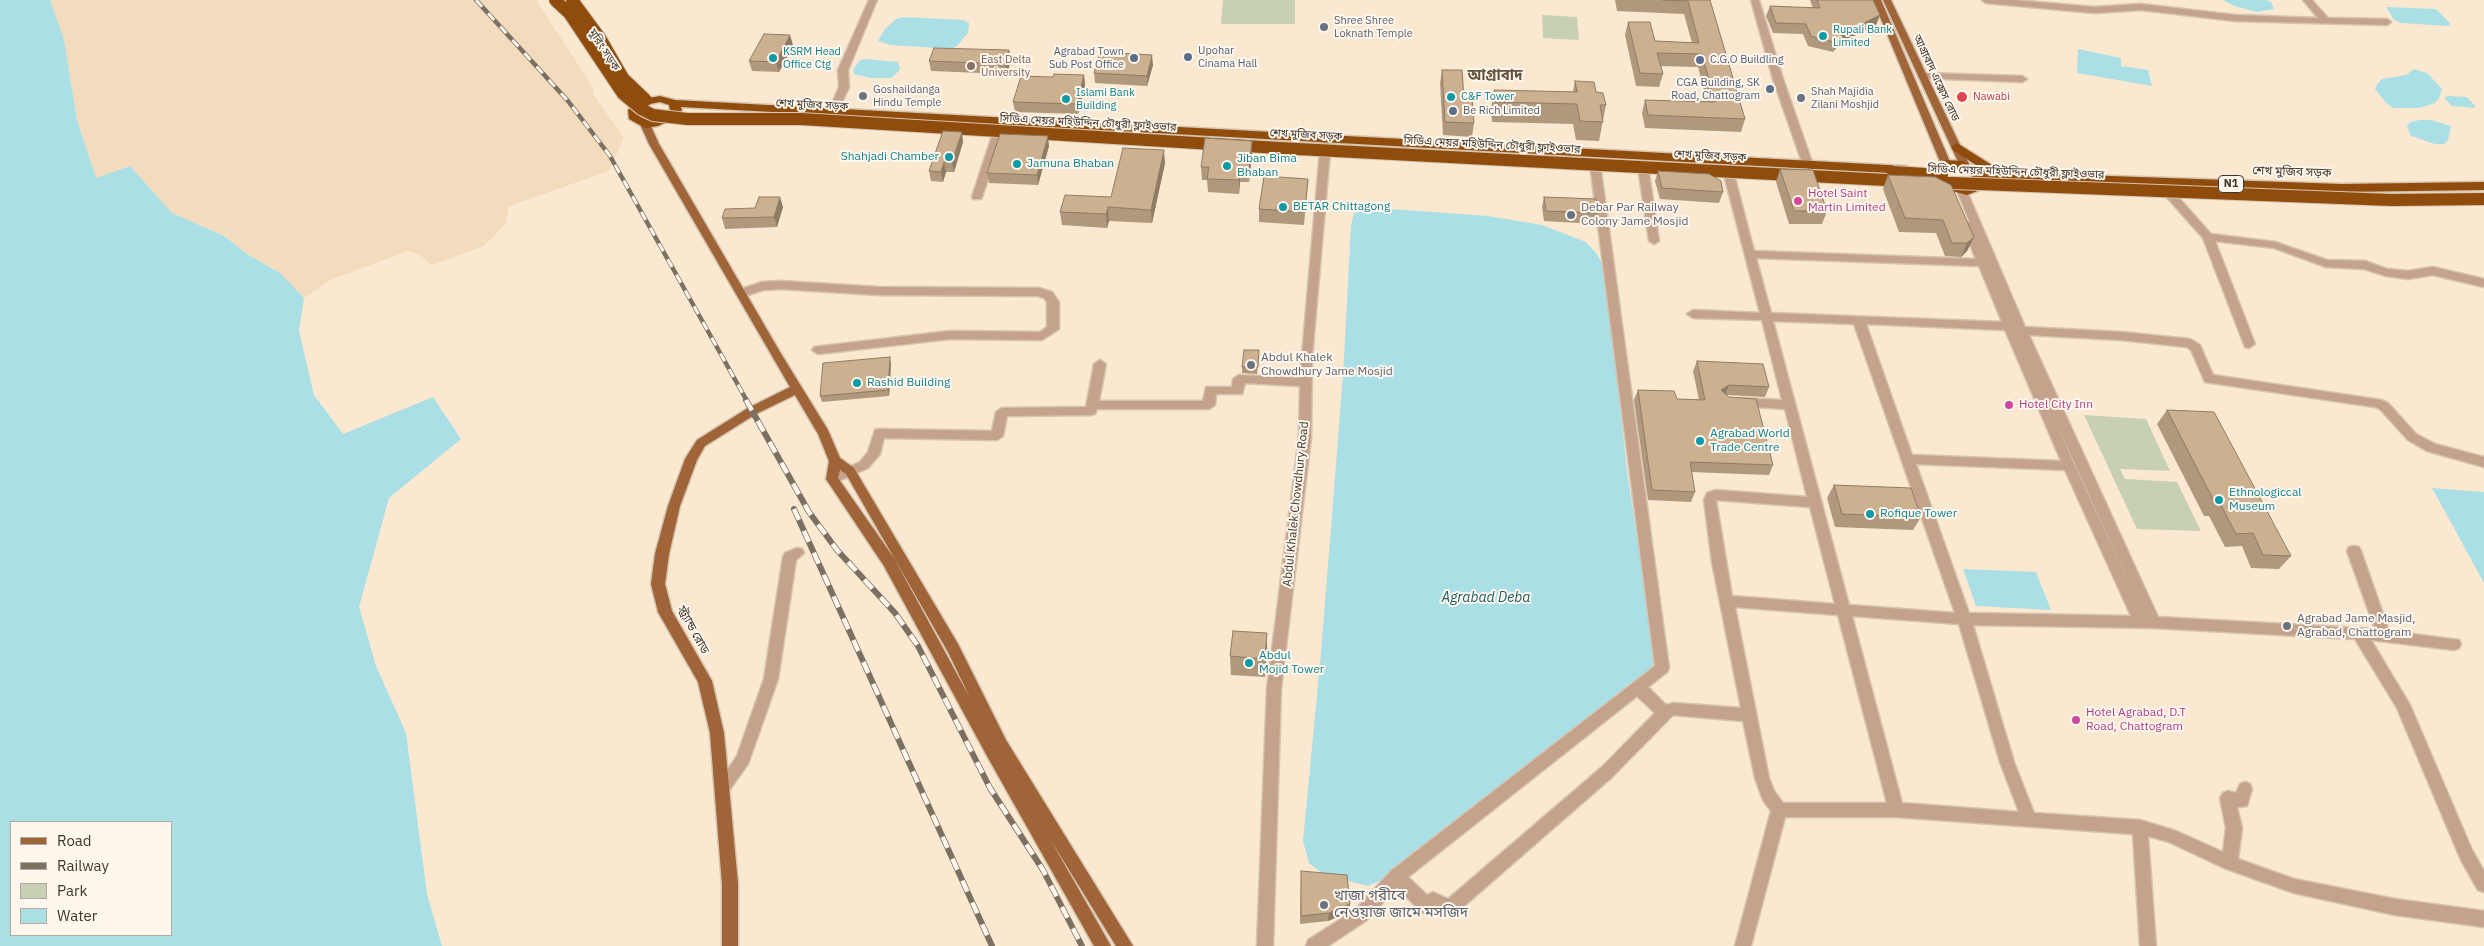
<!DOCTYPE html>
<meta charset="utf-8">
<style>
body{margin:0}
#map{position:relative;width:2484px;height:946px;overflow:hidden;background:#fbe8d0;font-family:"IBM Plex Sans",sans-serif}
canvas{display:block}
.legend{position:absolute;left:10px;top:821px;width:162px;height:115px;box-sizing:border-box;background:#fff7ed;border:1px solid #b1aaa0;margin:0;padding:6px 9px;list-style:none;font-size:15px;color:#3d362c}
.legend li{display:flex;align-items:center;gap:10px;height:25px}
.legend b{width:25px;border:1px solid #b1aaa0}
</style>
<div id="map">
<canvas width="2484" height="946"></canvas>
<ul class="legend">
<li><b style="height:6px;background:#9f6437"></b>Road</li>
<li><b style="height:6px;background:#7b7062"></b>Railway</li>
<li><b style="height:14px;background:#c8d0b4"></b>Park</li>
<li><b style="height:14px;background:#abdfe6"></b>Water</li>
</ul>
</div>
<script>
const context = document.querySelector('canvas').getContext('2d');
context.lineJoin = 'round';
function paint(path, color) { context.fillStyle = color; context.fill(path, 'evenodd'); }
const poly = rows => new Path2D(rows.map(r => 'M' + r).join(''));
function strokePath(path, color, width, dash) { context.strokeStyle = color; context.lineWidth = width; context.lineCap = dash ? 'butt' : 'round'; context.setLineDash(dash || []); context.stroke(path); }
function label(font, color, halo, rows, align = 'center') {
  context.font = font + ' "IBM Plex Sans","Noto Sans Bengali",sans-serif'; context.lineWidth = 4; context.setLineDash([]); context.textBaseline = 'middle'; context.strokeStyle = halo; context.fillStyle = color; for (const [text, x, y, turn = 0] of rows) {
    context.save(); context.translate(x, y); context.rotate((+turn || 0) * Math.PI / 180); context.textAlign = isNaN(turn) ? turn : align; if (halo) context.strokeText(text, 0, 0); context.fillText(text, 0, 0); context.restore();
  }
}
paint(poly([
 [50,0,536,0,585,75,593,88,593,94,624,138,609,171,509,206,506,223,484,246,432,265,420,255,408,251,330,280,304,298,280,273,247,254,224,236,172,213,130,166,96,178,77,120,64,40]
]), '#f3dbbd');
paint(poly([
 [1223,0,1295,0,1295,24,1221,24],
 [1542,15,1577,17,1579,40,1543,38],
 [2084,415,2146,419,2170,471,2120,469,2125,479,2177,482,2201,531,2137,529]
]), '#c8d0b4');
paint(poly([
 [0,0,50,0,64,40,77,120,96,178,130,166,172,213,224,236,247,254,280,273,304,298,299,331,314,395,343,434,433,397,461,439,389,498,359,607,376,666,406,733,427,894,442,946,0,946],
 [11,822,171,822,171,935,11,935],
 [2223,0,2266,0,2271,2,2274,9,2257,12,2234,6],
 [2386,7,2436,9,2450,23,2449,26,2401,23,2394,20],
 [903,17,964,20,969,23,968,33,956,47,950,49,890,45,878,41,885,29,896,19],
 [2078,49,2121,58,2121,66,2148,70,2152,86,2077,73],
 [867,59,898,62,900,70,891,78,870,78,854,74,853,70,860,60],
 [2414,69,2427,73,2442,89,2439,98,2435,103,2419,108,2394,108,2387,104,2375,89,2378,83,2382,79,2406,75],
 [2449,96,2467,97,2475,106,2475,108,2452,106,2444,98],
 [2420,120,2431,120,2451,126,2448,140,2444,144,2435,144,2411,136,2407,126,2410,122],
 [1377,208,1488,216,1542,225,1586,242,1597,254,1604,268,1609,304,1627,471,1655,657,1653,668,1386,878,1368,886,1324,875,1309,863,1303,841,1321,653,1343,376,1351,226,1354,213],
 [2432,488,2484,492,2484,583],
 [1963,569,2036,572,2051,610,1976,606]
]), '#abdfe6');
const minor = poly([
 [869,0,877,0,848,70,849,87,837,113,831,113,829,111,839,87,838,70,869,0],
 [1751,0,1759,0,1783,79,1813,165,1812,167,1804,167,1803,165,1773,79,1751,0],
 [1982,0,2014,0,2094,7,2141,4,2235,15,2318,18,2303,0,2312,0,2328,18,2387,19,2391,22,2387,25,2235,21,2141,10,2094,13,1986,3,1982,0],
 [1923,73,2022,76,2027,79,2022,82,1920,78,1918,76,1923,73],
 [999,127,1004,130,982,197,981,199,973,199,972,197,994,130,999,127],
 [1326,137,1331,140,1312,357,1311,437,1281,689,1273,946,1257,946,1267,689,1299,437,1300,386,1245,383,1242,394,1216,394,1215,405,1209,409,1097,409,1095,414,1091,415,1007,416,1003,436,997,440,884,438,880,454,868,468,832,484,828,482,826,479,828,476,860,462,868,452,875,430,879,429,992,431,996,412,1002,408,1086,407,1094,364,1100,360,1106,364,1099,401,1203,401,1206,387,1232,387,1233,379,1239,375,1300,378,1321,140,1326,137],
 [1595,161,1600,164,1669,668,1667,672,1648,687,1666,705,1673,703,1741,708,1712,562,1704,500,1707,493,1716,490,1807,497,1785,409,1740,406,1734,402,1740,398,1782,400,1762,320,1693,318,1687,314,1693,310,1760,313,1723,171,1728,168,1733,171,1754,251,1976,259,1961,224,1962,222,1970,222,1957,191,1962,188,1966,189,2025,327,2121,332,2190,339,2200,345,2213,375,2381,400,2388,403,2416,434,2435,444,2484,457,2484,467,2427,451,2408,440,2380,409,2375,407,2205,382,2191,350,2187,347,2121,340,2029,335,2158,617,2375,629,2347,551,2349,547,2354,546,2359,547,2361,551,2389,631,2459,640,2461,644,2459,648,2454,650,2371,640,2410,705,2472,850,2484,871,2484,892,2478,890,2461,860,2397,708,2355,639,2154,628,1973,625,2014,762,2034,813,2140,820,2176,831,2223,852,2226,828,2220,798,2223,793,2228,791,2236,793,2240,784,2245,782,2250,784,2252,789,2247,806,2237,807,2242,828,2238,859,2294,879,2395,899,2484,911,2484,927,2395,915,2294,893,2224,868,2169,842,2148,836,2156,946,2140,946,2133,834,1896,817,1785,817,1751,946,1735,946,1771,811,1763,800,1755,778,1743,721,1673,715,1612,777,1456,913,1450,916,1435,909,1426,914,1420,911,1397,887,1367,920,1328,946,1306,946,1308,940,1355,910,1391,871,1655,666,1590,164,1595,161],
 [1756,258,1979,266,2002,322,1771,313,1756,258],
 [1773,321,1854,324,1955,613,1849,605,1773,321],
 [1866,324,2005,330,2061,461,1912,455,1866,324],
 [2052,413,2140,607,2075,466,2052,413],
 [1916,464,2065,470,2131,616,1969,613,1916,464],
 [1716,500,1810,507,1835,604,1732,596,1716,500],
 [1735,607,1838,615,1887,803,1783,803,1774,791,1769,778,1735,607],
 [1852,616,1959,624,2000,762,2019,812,1902,803,1852,616],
 [1637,696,1655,713,1602,767,1448,899,1433,892,1427,895,1408,877,1637,696],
 [1643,164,1648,167,1659,241,1654,244,1649,241,1638,167,1643,164],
 [2167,188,2171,189,2211,234,2275,242,2327,260,2365,261,2387,269,2408,271,2433,267,2484,279,2484,287,2433,275,2408,279,2386,276,2364,269,2326,267,2274,248,2215,241,2255,344,2249,348,2245,347,2203,238,2163,193,2162,191,2167,188],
 [781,281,879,287,1039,288,1052,292,1059,302,1059,329,1042,340,950,339,818,354,812,350,814,347,950,331,1040,332,1047,327,1047,302,1044,298,1038,296,879,295,781,289,763,290,742,297,736,293,738,290,762,282,781,281],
 [797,548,802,549,804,553,796,560,778,679,748,764,728,792,723,794,718,792,716,787,737,756,764,679,783,557,785,553,797,548]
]);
const major = poly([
 [1873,0,1881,0,1951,164,1950,166,1942,166,1941,164,1873,0],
 [1883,0,1891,0,1970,166,1969,168,1965,169,1960,166,1883,0],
 [645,121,650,124,659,144,780,352,828,430,840,458,854,468,958,644,1006,740,1133,946,1116,946,1050,839,1111,946,1094,946,987,756,884,566,826,479,829,461,818,434,795,395,756,414,705,446,697,460,680,506,669,554,665,584,672,611,712,681,724,733,738,884,738,946,722,946,722,884,710,733,698,682,658,612,651,584,655,554,668,506,685,459,697,440,748,408,790,387,649,144,640,124,645,121],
 [840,470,846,474,948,652,970,698,894,558,838,478,840,470]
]);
const highway = poly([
 [660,96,675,100,1906,166,1912,170,1906,174,681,107,682,110,674,119,658,126,645,128,629,119,628,110,633,105,643,99,660,96],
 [660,102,669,105,670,110,666,115,647,120,639,116,641,109,650,104,660,102],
 [1957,143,1995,167,1996,172,2341,184,2484,182,2484,190,2341,192,1986,179,1985,188,1967,195,1941,188,1929,174,1933,165,1946,160,1962,161,1985,171,1953,150,1951,147,1957,143],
 [1948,168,1966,171,1974,178,1975,183,1966,187,1949,182,1941,173,1942,170,1948,168]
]);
strokePath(minor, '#d5c4af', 3);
strokePath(major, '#d5c4af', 3);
strokePath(highway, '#d5c4af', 3);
paint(minor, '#c4a28b');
paint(major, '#9f6437');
paint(highway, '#904c0d');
const railFar1 = poly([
 [476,0,568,101,610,156,747,401]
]);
const rail = poly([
 [746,400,809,512,837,550,895,613,918,646,990,788,1043,870,1082,946],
 [794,509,992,946]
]);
strokePath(railFar1, '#7b7062', 4.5);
strokePath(rail, '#7b7062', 6);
strokePath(railFar1, '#fff7ed', 3, [9]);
strokePath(rail, '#fff7ed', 4.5, [12]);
const highwayBridge = poly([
 [555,0,569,13,623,94,641,109,653,115,687,119,801,119,1279,148,1905,181],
 [572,0,600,38,623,78,646,100],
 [1893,172,1942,175],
 [1928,182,2391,200,2484,199]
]);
strokePath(highwayBridge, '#d5c4af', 14, []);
strokePath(highwayBridge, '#904c0d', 12);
paint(poly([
 [1615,0,1710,0,1745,119,1741,132,1645,128,1642,113,1645,100,1707,102,1698,67,1661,66,1663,74,1659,87,1636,86,1625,35,1628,22,1655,41,1692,43,1684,14,1617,11],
 [1810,0,1873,0,1880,15,1876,25,1840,43,1833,52,1808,46,1803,34,1773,33,1766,16,1770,6,1813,8],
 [793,45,779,72,752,71,749,61],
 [1009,50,1011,60,1007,74,931,71,929,61],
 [1153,65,1147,86,1095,83,1094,73],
 [1442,70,1464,98,1474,123,1472,137,1443,135,1440,83],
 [1084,75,1085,85,1078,114,1015,112,1013,102,1053,77],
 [1575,81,1606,105,1599,141,1576,140,1573,124,1492,122,1491,109,1494,90,1573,92],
 [1252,141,1252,154,1249,182,1240,182,1239,194,1208,192,1207,180,1202,180,1201,167],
 [963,142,954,172,946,172,943,182,931,181,929,171],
 [1049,146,1038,185,989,183,987,173],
 [1165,163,1152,223,1109,221,1107,228,1062,225,1060,212,1111,197],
 [1780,169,1827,211,1822,224,1789,224,1776,182],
 [1658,171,1723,192,1719,203,1660,199,1655,181],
 [1888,175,1974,237,1967,251,1961,257,1945,256,1936,233,1899,232,1883,189],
 [1308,179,1304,225,1259,222,1259,209],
 [1544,197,1598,213,1596,224,1544,221,1542,207],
 [783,207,777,227,725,229,722,218,755,208],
 [1259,357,1257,374,1242,373,1242,367],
 [1697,361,1769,387,1765,397,1727,395,1773,465,1769,475,1691,472,1695,492,1691,502,1648,500,1634,400,1638,390,1677,399,1699,400,1693,371],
 [891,364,889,396,822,402,820,396],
 [2167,410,2291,556,2279,569,2251,568,2242,546,2225,547,2209,516,2204,516,2157,424],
 [1834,485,1921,517,1913,530,1835,527,1827,498],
 [1267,633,1265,677,1231,675,1230,656],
 [1301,871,1350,904,1349,912,1328,921,1300,924]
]), '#af987c');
paint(poly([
 [1880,15,1876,25,1840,43,1833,52,1837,43,1844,33],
 [790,35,793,45,779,72,776,62],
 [1009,50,1011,60,1007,74,1005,64],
 [1152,55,1153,65,1147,86,1147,76],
 [1084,75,1085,85,1078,114,1077,104],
 [962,132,963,142,954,172,952,162],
 [1048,136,1049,146,1038,185,1037,175],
 [1252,141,1252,154,1249,182,1249,169],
 [1164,150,1165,163,1152,223,1151,210],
 [944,162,946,172,943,182,941,172],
 [1240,168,1240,182,1239,194,1239,180],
 [780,197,783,207,777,227,774,217],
 [1108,207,1109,221,1107,228,1106,214],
 [1974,237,1967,251,1961,257,1967,243],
 [890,357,891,364,889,396,888,390],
 [1729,385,1725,395,1721,390],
 [1267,633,1267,652,1265,677,1265,659],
 [1350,904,1349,912,1328,921,1329,913]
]), '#8f7c65');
const building = poly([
 [1663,0,1710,0,1745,119,1648,115,1645,100,1715,102,1702,54,1657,53,1663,74,1640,73,1628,22,1650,22,1655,41,1699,43,1688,1,1663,0],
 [1817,0,1873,0,1880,15,1844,33,1837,43,1811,36,1806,24,1776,23,1770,6,1820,8,1817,0],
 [764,34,790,35,776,62,749,61,764,34],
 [934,48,1009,50,1005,64,929,61,934,48],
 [1100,52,1152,55,1147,76,1094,73,1100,52],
 [1442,70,1462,70,1464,98,1472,98,1474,123,1445,122,1442,70],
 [1054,74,1084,75,1077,104,1013,102,1021,76,1053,77,1054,74],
 [1575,81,1594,82,1596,92,1603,93,1606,105,1600,105,1603,122,1580,121,1577,104,1495,102,1494,90,1577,92,1575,81],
 [943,131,962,132,952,162,944,162,941,172,929,171,943,131],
 [1000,134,1048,136,1037,175,987,173,1000,134],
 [1205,138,1252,141,1249,169,1240,168,1239,180,1207,179,1209,167,1201,167,1205,138],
 [1123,148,1164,150,1151,210,1108,207,1106,214,1060,212,1065,195,1111,197,1123,148],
 [1780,169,1813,170,1827,211,1794,211,1780,169],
 [1658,171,1709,174,1721,181,1723,192,1662,188,1658,171],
 [1888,175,1935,177,1951,185,1974,237,1967,243,1952,243,1943,220,1905,218,1888,175],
 [1264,176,1308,179,1305,212,1259,209,1264,176],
 [759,197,780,197,774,217,722,218,725,209,755,208,759,197],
 [1544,197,1596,199,1598,213,1546,211,1544,197],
 [1244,350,1259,350,1258,367,1242,367,1244,350],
 [890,357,888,390,820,396,823,363,890,357],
 [1697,361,1763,364,1769,387,1729,385,1721,390,1729,397,1756,399,1773,465,1690,462,1695,492,1652,490,1638,390,1674,391,1677,399,1705,400,1697,361],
 [2167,410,2214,412,2291,556,2263,555,2253,533,2236,534,2220,503,2215,503,2167,410],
 [1834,485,1911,488,1921,517,1842,514,1834,485],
 [1233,631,1267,633,1265,659,1230,656,1233,631],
 [1301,871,1347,875,1350,904,1329,913,1301,916,1301,871]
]);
paint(building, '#ccb190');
strokePath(building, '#8f7c65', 1);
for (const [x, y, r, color] of [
 [1324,27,5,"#6b7280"],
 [1823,36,5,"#0f9aa8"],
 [1188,57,5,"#5c6f8a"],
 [773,58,5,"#0f9aa8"],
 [1134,58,5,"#5c6f8a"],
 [1700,60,5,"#5c6f8a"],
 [971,66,5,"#8d6e63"],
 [1770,89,5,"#5c6f8a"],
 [863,96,5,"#6b7280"],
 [1451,97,5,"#0f9aa8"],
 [1962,97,6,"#e0444e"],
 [1801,98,5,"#6b7280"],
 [1066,99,5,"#0f9aa8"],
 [1453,111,5,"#5c6f8a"],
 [949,157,5,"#0f9aa8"],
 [1017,164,5,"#0f9aa8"],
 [1227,166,5,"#0f9aa8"],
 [1798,201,5,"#d1479c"],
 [1283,207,5,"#0f9aa8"],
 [1571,215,5,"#6b7280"],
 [1251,365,5,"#6b7280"],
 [857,383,5,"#0f9aa8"],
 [2009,405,5,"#d1479c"],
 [1700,441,5,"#0f9aa8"],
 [2219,500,5,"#0f9aa8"],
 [1870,514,5,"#0f9aa8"],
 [2287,626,5,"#6b7280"],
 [1249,663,5,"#0f9aa8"],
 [2076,720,5,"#d1479c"],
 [1324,905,5,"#6b7280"]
]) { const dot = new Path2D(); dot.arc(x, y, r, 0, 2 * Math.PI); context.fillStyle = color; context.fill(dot); strokePath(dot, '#fff7ed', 2); }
label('11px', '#5b616d', '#fff7ed', [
 ["Shree Shree",1334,21],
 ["Loknath Temple",1334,34],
 ["Goshaildanga",873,90],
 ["Hindu Temple",873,103],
 ["Shah Majidia",1811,92],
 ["Zilani Moshjid",1811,105]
], 'left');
label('11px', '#0d838f', '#fff7ed', [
 ["Rupali Bank",1833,30],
 ["Limited",1833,43],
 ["KSRM Head",783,52],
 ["Office Ctg",783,65],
 ["Islami Bank",1076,93],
 ["Building",1076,106],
 ["C&F Tower",1461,97]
], 'left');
label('11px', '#3d362c', '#fff7ed', [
 ["মুরিং সড়ক",604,50,57],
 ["আগ্রাবাদ এক্সেস রোড",1936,78,65],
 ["শেখ মুজিব সড়ক",812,105,3],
 ["সিডিএ মেয়র মহিউদ্দিন চৌধুরী ফ্লাইওভার",1088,123,3],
 ["শেখ মুজিব সড়ক",1306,135,3],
 ["সিডিএ মেয়র মহিউদ্দিন চৌধুরী ফ্লাইওভার",1492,145,3],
 ["শেখ মুজিব সড়ক",1710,156,3],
 ["সিডিএ মেয়র মহিউদ্দিন চৌধুরী ফ্লাইওভার",2016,172,2]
]);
label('11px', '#4e5e75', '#fff7ed', [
 ["Upohar",1198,51],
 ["Cinama Hall",1198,64],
 ["Agrabad Town",1124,52,"right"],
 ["Sub Post Office",1124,65,"right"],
 ["C.G.O Buildling",1710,60],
 ["CGA Building, SK",1760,83,"right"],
 ["Road, Chattogram",1760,96,"right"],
 ["Be Rich Limited",1463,111]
], 'left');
label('11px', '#785e54', '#fff7ed', [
 ["East Delta",981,60],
 ["University",981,73]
], 'left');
label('11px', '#be3a42', '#fff7ed', [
 ["Nawabi",1973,97]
], 'left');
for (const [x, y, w] of [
 [2231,184,25]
]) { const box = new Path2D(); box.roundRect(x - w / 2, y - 8.5, w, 17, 4); context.fillStyle = '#fff7ed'; context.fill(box); strokePath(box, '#3d362c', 1); }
label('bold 11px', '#3d362c', null, [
 ["N1",2231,184]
]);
label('12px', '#0d838f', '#fff7ed', [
 ["Shahjadi Chamber",939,157,"right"],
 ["Jiban Bima",1237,159],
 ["Bhaban",1237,173],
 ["Jamuna Bhaban",1027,164],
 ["BETAR Chittagong",1293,207],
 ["Rashid Building",867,383],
 ["Agrabad World",1710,434],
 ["Trade Centre",1710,448],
 ["Ethnologiccal",2229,493],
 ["Museum",2229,507],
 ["Rofique Tower",1880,514],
 ["Abdul",1259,656],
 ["Mojid Tower",1259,670]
], 'left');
label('12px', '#3d362c', '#fff7ed', [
 ["শেখ মুজিব সড়ক",2292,172,2],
 ["Abdul Khalek Chowdhury Road",1296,504,-84],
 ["স্ট্র্যান্ড রোড",693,630,61]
]);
label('12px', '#b23c85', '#fff7ed', [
 ["Hotel Saint",1808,194],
 ["Martin Limited",1808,208],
 ["Hotel City Inn",2019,405],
 ["Hotel Agrabad, D.T",2086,713],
 ["Road, Chattogram",2086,727]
], 'left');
label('12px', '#5b616d', '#fff7ed', [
 ["Debar Par Railway",1581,208],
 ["Colony Jame Mosjid",1581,222],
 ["Abdul Khalek",1261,358],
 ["Chowdhury Jame Mosjid",1261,372],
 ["Agrabad Jame Masjid,",2297,619],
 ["Agrabad, Chattogram",2297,633]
], 'left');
label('italic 14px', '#195e67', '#fff7ed', [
 ["Agrabad Deba",1486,598]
]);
label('bold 15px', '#64533f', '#fff7ed', [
 ["আগ্রাবাদ",1495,76]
]);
label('15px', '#5b616d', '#fff7ed', [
 ["খাজা গরীবে",1334,896],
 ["নেওয়াজ জামে মসজিদ",1334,913]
], 'left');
</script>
